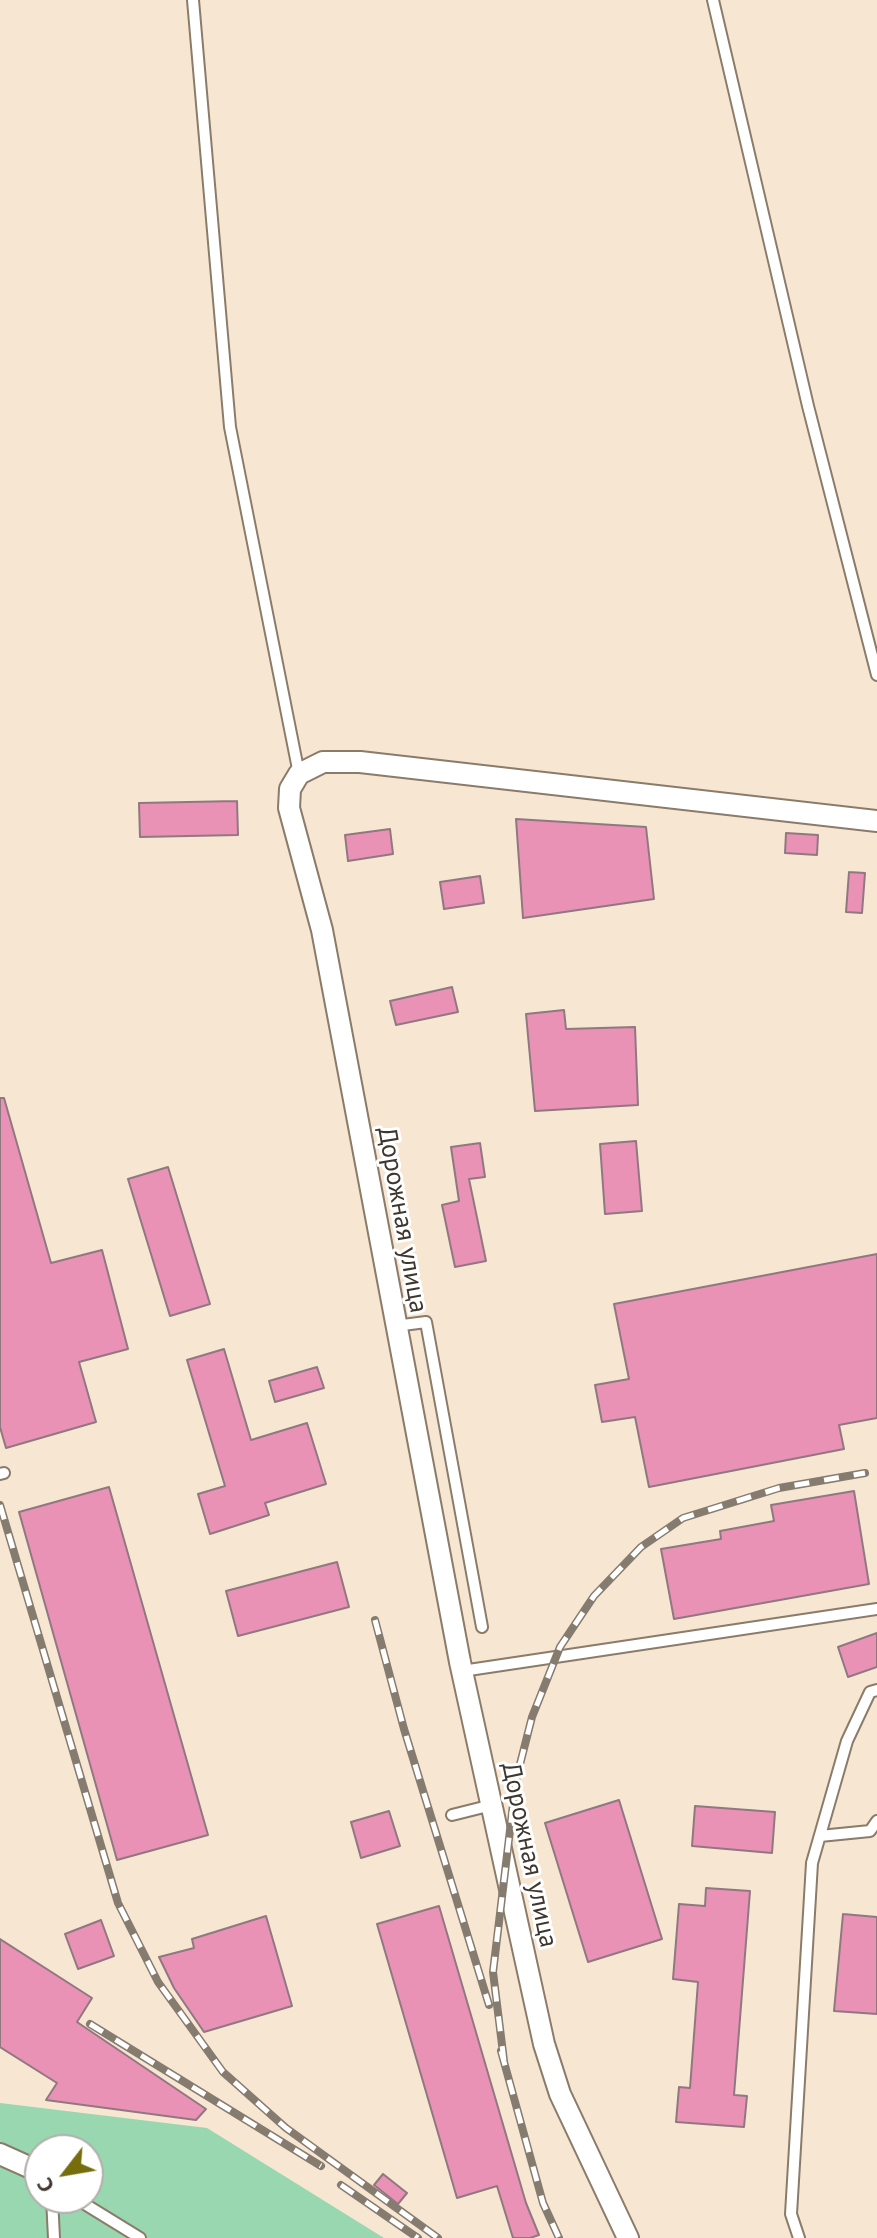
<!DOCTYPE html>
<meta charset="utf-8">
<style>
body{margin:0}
#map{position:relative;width:877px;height:2238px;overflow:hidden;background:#f7e6d2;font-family:"PT Sans",sans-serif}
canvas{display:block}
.north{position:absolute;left:24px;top:2134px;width:80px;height:80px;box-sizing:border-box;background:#fff;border:2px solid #b2afac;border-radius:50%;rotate:239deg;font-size:22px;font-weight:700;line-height:32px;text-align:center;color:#3e3730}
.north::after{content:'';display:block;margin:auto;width:28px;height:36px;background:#766e0c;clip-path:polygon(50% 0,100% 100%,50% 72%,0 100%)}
</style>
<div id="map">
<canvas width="877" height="2238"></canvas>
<div class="north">С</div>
</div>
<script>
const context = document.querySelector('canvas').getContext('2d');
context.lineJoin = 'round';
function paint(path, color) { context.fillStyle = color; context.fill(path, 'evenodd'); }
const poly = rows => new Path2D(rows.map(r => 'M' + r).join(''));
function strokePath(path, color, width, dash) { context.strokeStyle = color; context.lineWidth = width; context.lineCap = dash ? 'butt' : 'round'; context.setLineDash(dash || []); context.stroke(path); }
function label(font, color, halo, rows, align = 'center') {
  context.font = font + ' "PT Sans",sans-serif'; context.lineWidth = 6; context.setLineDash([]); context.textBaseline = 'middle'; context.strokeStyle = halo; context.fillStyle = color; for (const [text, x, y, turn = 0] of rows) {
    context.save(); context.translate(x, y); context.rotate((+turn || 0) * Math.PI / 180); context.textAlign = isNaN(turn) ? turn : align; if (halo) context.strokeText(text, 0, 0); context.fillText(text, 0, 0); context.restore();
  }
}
paint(poly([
 [0,2103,207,2128,384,2238,0,2238],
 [40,2150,88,2150,88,2198,40,2198]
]), '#98d7af');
const building = poly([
 [237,801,238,835,140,837,139,803,237,801],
 [516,819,646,827,654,899,523,918,516,819],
 [390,829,393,854,348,861,345,835,390,829],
 [786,833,818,835,817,855,785,853,786,833],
 [849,872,865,873,862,913,846,912,849,872],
 [480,876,484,903,444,909,440,882,480,876],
 [452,987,458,1012,396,1025,390,1001,452,987],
 [564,1010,566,1029,635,1027,638,1105,535,1111,526,1014,564,1010],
 [0,1098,4,1098,51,1263,102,1250,128,1349,79,1362,96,1422,6,1448,0,1427,0,1098],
 [636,1141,642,1211,605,1214,600,1144,636,1141],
 [480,1143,485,1177,469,1179,486,1261,455,1267,442,1205,459,1201,451,1147,480,1143],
 [168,1167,210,1304,170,1316,128,1179,168,1167],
 [877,1254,877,1418,839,1425,844,1449,649,1487,635,1417,602,1422,595,1385,629,1379,614,1304,877,1254],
 [224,1349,251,1440,307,1423,326,1484,265,1503,269,1515,210,1534,198,1494,225,1486,187,1360,224,1349],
 [317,1367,324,1388,275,1402,269,1381,317,1367],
 [109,1487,208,1835,117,1860,19,1512,109,1487],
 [854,1491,869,1584,674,1619,661,1549,721,1539,720,1531,774,1521,771,1505,854,1491],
 [337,1562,349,1607,238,1636,226,1591,337,1562],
 [877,1633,877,1667,848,1677,838,1647,877,1633],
 [619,1800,662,1939,588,1962,545,1823,619,1800],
 [695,1806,775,1812,772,1853,692,1846,695,1806],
 [389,1811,400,1846,361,1858,351,1822,389,1811],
 [706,1888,750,1891,734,2095,747,2096,744,2127,676,2122,679,2087,690,2088,698,1982,673,1979,679,1904,705,1906,706,1888],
 [439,1906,526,2203,539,2235,530,2238,513,2238,497,2186,457,2198,377,1924,439,1906],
 [843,1914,877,1917,877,2014,834,2011,843,1914],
 [266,1916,292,2006,204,2032,174,1988,159,1957,194,1948,192,1939,266,1916],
 [101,1920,114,1956,78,1969,65,1934,101,1920],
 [0,1939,92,1998,77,2022,206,2109,196,2120,46,2100,57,2083,0,2047,0,1939],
 [383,2174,407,2193,398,2204,374,2185,383,2174]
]);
paint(building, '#ea91b6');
strokePath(building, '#907881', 2);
const lane = poly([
 [193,0,230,427,299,774],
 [713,0,808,406,877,675],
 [395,1326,426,1322,482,1627],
 [0,1474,4,1473],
 [462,1671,877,1609],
 [452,1815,492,1805],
 [820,1836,870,1831,877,1821],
 [52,2198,54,2238],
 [75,2198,140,2238],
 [799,2238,791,2214,812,1863,847,1741,870,1692,877,1690]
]);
const street = poly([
 [0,2154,40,2172],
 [628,2238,560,2094,544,2044,460,1662,322,930,289,808,290,789,299,774,323,762,360,762,877,821]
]);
strokePath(lane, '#8b7b6a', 14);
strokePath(street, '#8b7b6a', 24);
strokePath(lane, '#fff', 10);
strokePath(street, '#fff', 20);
const rail = poly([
 [0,1505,118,1903,158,1982,223,2072,286,2128,438,2238],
 [375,1620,404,1729,489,2005],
 [90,2024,321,2166],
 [501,2051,543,2203,559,2238],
 [504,2061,493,1972,516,1780,532,1717,560,1647,594,1596,641,1547,683,1518,779,1488,865,1473],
 [341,2185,418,2238]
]);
strokePath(rail, '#867b6f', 8);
strokePath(rail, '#fff', 5, [15]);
label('26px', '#3e3730', '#fff', [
 ["Дорожная улица",402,1220,80],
 ["Дорожная улица",529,1855,78]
]);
</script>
